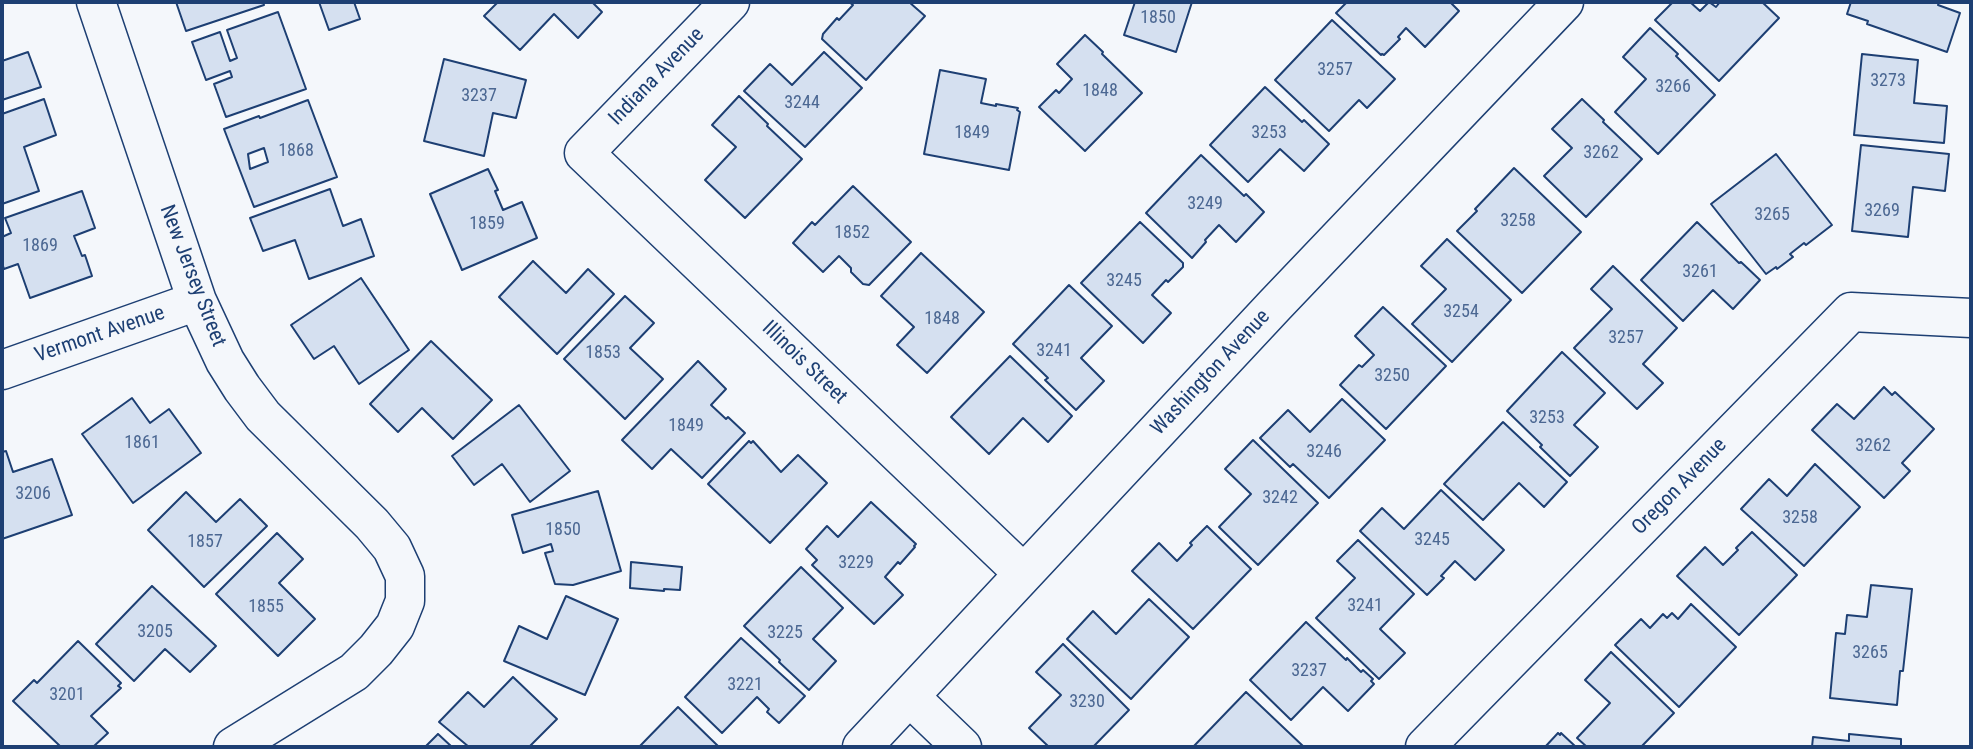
<!DOCTYPE html>
<style>
body{margin:0}
#map{position:relative;width:1973px;height:749px;overflow:hidden;background:#f4f7fb;font-family:"Roboto Condensed",sans-serif}
canvas{display:block}
.frame{position:absolute;inset:0;border:4px solid #1d3f73;pointer-events:none}
</style>
<div id="map">
<canvas width="1973" height="749"></canvas>
<div class="frame"></div>
</div>
<script>
const context = document.querySelector('canvas').getContext('2d');
context.lineJoin = 'round';
function paint(path, color) { context.fillStyle = color; context.fill(path, 'evenodd'); }
const poly = rows => new Path2D(rows.map(r => 'M' + r).join(''));
function strokePath(path, color, width, dash) { context.strokeStyle = color; context.lineWidth = width; context.lineCap = dash ? 'butt' : 'round'; context.setLineDash(dash || []); context.stroke(path); }
function label(font, color, halo, rows, align = 'center') {
  context.font = font + ' "Roboto Condensed",sans-serif'; context.lineWidth = 5; context.setLineDash([]); context.textBaseline = 'middle'; context.strokeStyle = halo; context.fillStyle = color; for (const [text, x, y, turn = 0] of rows) {
    context.save(); context.translate(x, y); context.rotate((+turn || 0) * Math.PI / 180); context.textAlign = isNaN(turn) ? turn : align; if (halo) context.strokeText(text, 0, 0); context.fillText(text, 0, 0); context.restore();
  }
}
const building = poly([
 [176,2,263,2,264,5,186,31,176,2],
 [319,2,354,2,360,19,329,30,319,2],
 [498,2,592,2,602,12,578,38,554,14,520,50,484,16,498,2],
 [849,2,909,2,925,16,866,80,822,39,823,34,837,18,839,20,853,5,849,2],
 [1135,2,1192,2,1176,52,1124,35,1135,2],
 [1347,2,1450,2,1459,11,1425,47,1406,28,1398,37,1400,39,1384,55,1382,54,1381,55,1336,13,1347,2],
 [1673,2,1690,2,1700,11,1709,2,1716,7,1720,2,1762,2,1779,18,1719,81,1655,20,1673,2],
 [1851,2,1939,2,1938,5,1960,13,1947,52,1867,24,1868,21,1847,14,1851,2],
 [278,12,306,89,226,117,214,84,232,77,230,71,206,80,192,42,220,32,230,61,237,58,227,30,278,12],
 [1332,20,1395,79,1367,108,1359,100,1329,131,1275,80,1332,20],
 [1650,28,1678,54,1676,56,1715,95,1658,154,1615,112,1646,79,1623,57,1650,28],
 [1085,35,1103,52,1102,54,1142,93,1085,151,1039,107,1056,90,1059,93,1072,79,1057,64,1085,35],
 [28,52,41,87,2,100,2,61,28,52],
 [824,52,862,88,805,147,744,91,770,64,792,85,824,52],
 [1862,54,1918,60,1914,103,1947,106,1944,143,1854,135,1862,54],
 [444,59,526,80,516,118,493,113,484,156,424,141,444,59],
 [940,70,986,79,981,103,996,106,996,104,1018,108,1017,110,1020,112,1009,170,924,154,940,70],
 [1265,87,1302,122,1304,120,1329,144,1304,171,1280,149,1248,182,1210,145,1265,87],
 [739,96,768,124,767,126,802,159,745,218,705,180,736,147,712,125,739,96],
 [44,99,56,135,24,147,39,191,2,204,2,114,44,99],
 [1582,99,1604,120,1603,122,1642,159,1586,217,1544,176,1572,148,1552,129,1582,99],
 [308,100,337,177,254,207,224,129,259,116,260,118,308,100],
 [264,148,268,162,250,169,248,154,264,148],
 [1861,145,1949,154,1945,191,1913,187,1908,237,1852,231,1861,145],
 [1776,154,1832,225,1806,245,1804,243,1790,254,1793,257,1777,269,1776,267,1766,274,1711,204,1776,154],
 [1201,155,1244,196,1246,194,1264,212,1236,242,1219,225,1205,240,1206,242,1192,258,1146,213,1201,155],
 [1514,168,1581,232,1522,293,1457,231,1477,211,1475,209,1514,168],
 [488,169,498,190,495,191,503,210,522,202,537,238,462,270,430,194,488,169],
 [853,186,911,242,869,285,863,284,851,272,851,268,839,256,823,272,793,243,812,222,815,225,853,186],
 [330,189,343,226,361,219,374,256,309,279,295,240,263,251,250,218,330,189],
 [82,191,95,228,74,236,82,256,85,255,92,276,30,298,18,264,4,269,2,263,2,237,11,233,5,218,82,191],
 [1140,222,1183,263,1183,267,1168,282,1166,280,1152,295,1171,313,1143,343,1081,283,1140,222],
 [1697,222,1739,263,1741,262,1760,280,1733,309,1713,290,1683,321,1641,280,1697,222],
 [1447,239,1511,300,1452,362,1412,324,1446,289,1421,266,1447,239],
 [921,253,984,312,927,373,897,345,914,327,881,296,921,253],
 [533,261,566,293,588,269,614,294,557,354,499,297,533,261],
 [1613,266,1677,328,1643,364,1663,383,1637,409,1574,348,1612,309,1591,289,1613,266],
 [361,278,409,350,359,384,334,346,314,359,291,325,361,278],
 [1069,285,1112,326,1081,358,1104,381,1076,410,1045,380,1048,378,1013,344,1069,285],
 [625,296,654,323,630,348,663,379,625,419,564,359,625,296],
 [1383,307,1446,366,1386,429,1340,385,1359,365,1362,367,1374,355,1355,336,1383,307],
 [431,341,492,400,453,439,422,408,398,432,370,404,431,341],
 [1562,352,1605,393,1574,425,1598,447,1570,476,1540,447,1542,445,1507,411,1562,352],
 [1010,356,1072,416,1048,442,1023,418,989,454,951,417,1010,356],
 [698,361,726,389,711,405,726,419,728,417,745,433,702,478,671,449,652,469,622,440,698,361],
 [1884,387,1892,395,1895,392,1934,429,1902,463,1910,471,1884,498,1812,430,1837,404,1854,419,1884,387],
 [132,398,150,423,169,409,201,453,133,503,82,434,132,398],
 [1342,399,1385,440,1329,498,1293,464,1290,467,1260,438,1288,410,1310,432,1342,399],
 [519,405,570,471,530,502,502,464,474,485,452,456,519,405],
 [1503,422,1567,482,1544,507,1519,483,1483,520,1444,484,1503,422],
 [1253,440,1318,503,1258,565,1219,527,1251,494,1225,469,1253,440],
 [749,441,751,443,753,441,781,472,798,455,827,483,770,543,708,484,749,441],
 [6,451,13,472,52,459,72,515,2,539,2,452,6,451],
 [1815,464,1860,507,1804,566,1741,509,1769,479,1787,496,1815,464],
 [1441,490,1504,550,1475,580,1455,561,1441,576,1444,578,1427,595,1360,531,1382,508,1404,529,1441,490],
 [598,491,621,571,573,585,555,584,545,553,553,551,551,544,523,553,512,515,598,491],
 [186,492,216,522,240,499,267,526,204,587,148,530,186,492],
 [871,502,916,544,914,546,915,547,900,564,898,562,885,577,903,595,874,624,812,565,817,560,806,549,827,526,838,537,871,502],
 [1207,526,1251,569,1193,629,1132,571,1159,543,1177,561,1192,545,1190,543,1207,526],
 [1752,532,1797,575,1739,635,1677,576,1705,547,1723,565,1738,550,1736,548,1752,532],
 [277,533,303,559,279,583,315,619,278,656,216,594,277,533],
 [1358,540,1414,594,1380,629,1405,653,1379,679,1316,618,1355,578,1337,561,1358,540],
 [631,562,682,567,680,590,664,589,664,591,630,588,631,562],
 [801,567,843,608,813,639,836,661,809,690,779,662,780,660,744,626,801,567],
 [1871,585,1912,589,1903,671,1900,671,1897,705,1830,698,1836,633,1845,634,1847,615,1867,617,1871,585],
 [152,586,216,646,190,672,165,649,134,681,96,644,152,586],
 [566,596,618,619,585,695,504,661,519,626,547,639,566,596],
 [1149,599,1189,637,1131,699,1067,639,1093,611,1116,634,1149,599],
 [1691,604,1736,647,1679,707,1615,645,1641,619,1650,628,1663,614,1667,618,1672,613,1678,619,1691,604],
 [1306,622,1346,660,1347,658,1361,672,1363,670,1373,679,1371,681,1374,684,1348,711,1323,687,1291,720,1250,680,1306,622],
 [741,638,805,696,779,723,767,712,769,709,757,697,722,733,685,697,741,638],
 [78,641,121,683,118,686,121,688,91,716,108,733,93,747,61,747,13,701,34,680,37,683,78,641],
 [1063,644,1129,710,1093,747,1049,747,1029,728,1061,695,1036,672,1063,644],
 [1611,652,1674,713,1641,747,1587,747,1577,738,1610,703,1585,680,1611,652],
 [513,677,557,719,529,747,469,747,439,722,468,692,484,707,513,677],
 [1246,692,1304,747,1193,747,1246,692],
 [678,707,719,747,639,747,678,707],
 [1558,733,1560,735,1561,733,1576,747,1545,747,1558,733],
 [438,734,452,747,425,747,438,734],
 [1849,734,1901,739,1901,747,1812,747,1813,737,1849,741,1849,734]
]);
paint(building, '#d5e0f0');
strokePath(building, '#1d3f73', 2);
const minor = poly([
 [96,2,197,301,225,361,242,388,263,416,372,524,392,548,405,576,405,601,395,626,376,650,354,672,233,747],
 [730,2,584,153,1023,573],
 [2,370,197,301],
 [910,697,962,747],
 [862,747,1275,305,1564,2],
 [1425,747,1851,312,1971,318]
]);
strokePath(minor, '#1d3f73', 41);
strokePath(minor, '#f4f7fb', 38);
label('18px', '#4b6792', null, [
 ["1850",1158,18],
 ["3257",1335,70],
 ["3273",1888,81],
 ["3266",1673,87],
 ["1848",1100,91],
 ["3237",479,96],
 ["3244",802,103],
 ["1849",972,133],
 ["3253",1269,133],
 ["1868",296,151],
 ["3262",1601,153],
 ["3249",1205,204],
 ["3269",1882,211],
 ["3265",1772,215],
 ["3258",1518,221],
 ["1859",487,224],
 ["1852",852,233],
 ["1869",40,246],
 ["3261",1700,272],
 ["3245",1124,281],
 ["3254",1461,312],
 ["1848",942,319],
 ["3257",1626,338],
 ["3241",1054,351],
 ["1853",603,353],
 ["3250",1392,376],
 ["3253",1547,418],
 ["1849",686,426],
 ["1861",142,443],
 ["3262",1873,446],
 ["3246",1324,452],
 ["3206",33,494],
 ["3242",1280,498],
 ["3258",1800,518],
 ["1850",563,530],
 ["3245",1432,540],
 ["1857",205,542],
 ["3229",856,563],
 ["3241",1365,606],
 ["1855",266,607],
 ["3205",155,632],
 ["3225",785,633],
 ["3265",1870,653],
 ["3237",1309,671],
 ["3221",745,685],
 ["3201",67,695],
 ["3230",1087,702]
]);
label('21px', '#1d3f73', '#f4f7fb', [
 ["Indiana Avenue",657,77,-46],
 ["New Jersey Street",192,276,69],
 ["Vermont Avenue",100,335,-19],
 ["Illinois Street",804,363,44],
 ["Washington Avenue",1211,373,-47],
 ["Oregon Avenue",1680,487,-46]
]);
</script>
